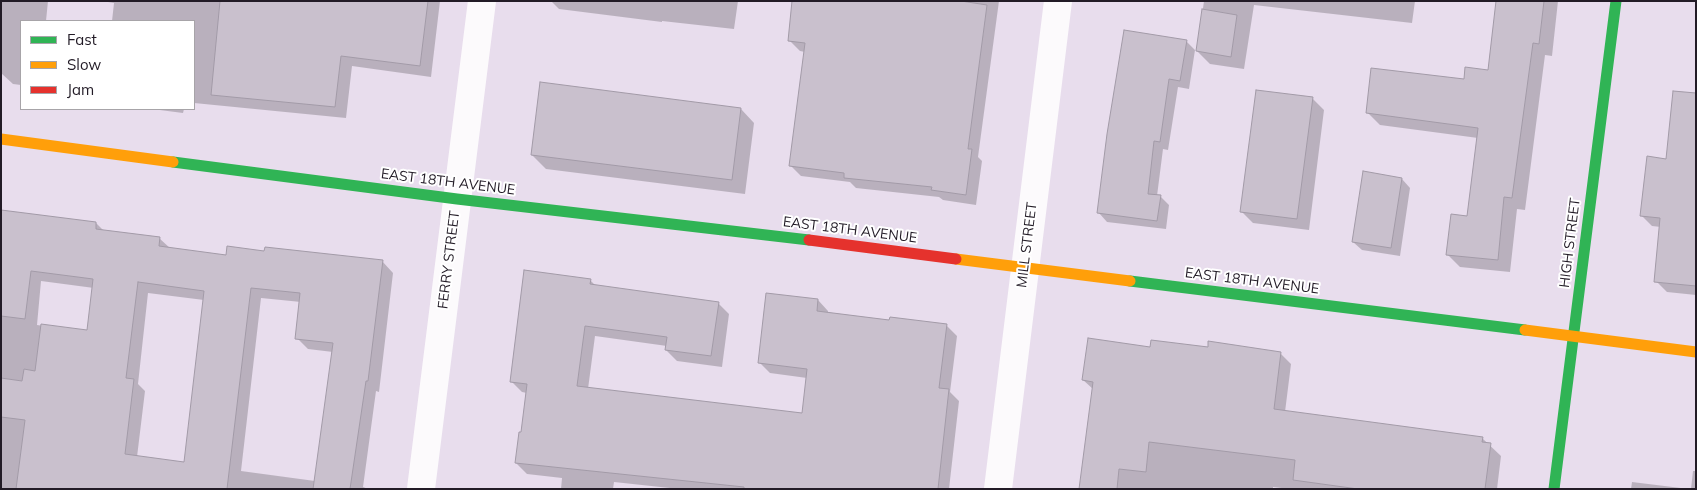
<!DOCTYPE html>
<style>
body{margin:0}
#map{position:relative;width:1697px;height:490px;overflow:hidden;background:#e8dded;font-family:Mulish,sans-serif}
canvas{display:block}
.frame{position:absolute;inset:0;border:2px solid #221b26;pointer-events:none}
.legend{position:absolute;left:20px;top:20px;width:175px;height:90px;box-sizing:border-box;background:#fff;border:1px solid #a7a4a8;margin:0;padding:6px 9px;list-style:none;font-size:15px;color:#221b26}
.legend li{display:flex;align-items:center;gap:10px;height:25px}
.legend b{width:25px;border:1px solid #a7a4a8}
</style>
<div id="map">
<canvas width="1697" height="490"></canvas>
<div class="frame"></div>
<ul class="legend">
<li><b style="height:6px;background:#30b455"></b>Fast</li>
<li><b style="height:6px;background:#ff9f0a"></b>Slow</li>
<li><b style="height:6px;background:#e5322d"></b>Jam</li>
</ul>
</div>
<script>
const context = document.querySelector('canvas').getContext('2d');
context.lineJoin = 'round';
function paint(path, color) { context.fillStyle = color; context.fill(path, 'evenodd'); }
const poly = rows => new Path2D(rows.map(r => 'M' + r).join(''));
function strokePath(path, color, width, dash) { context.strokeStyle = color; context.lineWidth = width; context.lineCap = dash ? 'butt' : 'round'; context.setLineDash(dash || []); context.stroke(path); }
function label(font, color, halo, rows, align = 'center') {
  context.font = font + ' Mulish,sans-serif'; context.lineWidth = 4; context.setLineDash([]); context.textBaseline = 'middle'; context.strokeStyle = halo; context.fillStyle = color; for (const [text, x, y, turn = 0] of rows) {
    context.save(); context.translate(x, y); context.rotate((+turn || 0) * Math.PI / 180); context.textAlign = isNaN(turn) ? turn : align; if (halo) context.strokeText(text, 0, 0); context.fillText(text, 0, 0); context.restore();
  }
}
paint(poly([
 [1,1,48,1,46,21,21,21,21,85,13,84,1,73],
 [102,1,440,1,431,77,352,66,346,118,194,103,194,21,112,21,114,3],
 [551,1,738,1,734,29,662,21,662,22,559,9],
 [794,1,999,1,978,157,982,161,976,205,943,200,939,197,856,188,850,182,801,176,791,166,805,52,800,51,790,41],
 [1204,1,1415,1,1412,23,1254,5,1244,69,1210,64,1197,51],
 [1497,1,1558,1,1552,56,1545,55,1525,210,1517,209,1510,272,1460,267,1447,254,1468,217,1478,138,1380,125,1367,112,1489,72],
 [1186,41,1195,50,1189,89,1178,87,1168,150,1163,149,1157,196,1160,196,1169,205,1166,229,1107,222,1099,213],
 [1696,94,1696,295,1667,292,1656,281,1661,227,1652,226,1641,215,1667,160],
 [1312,98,1324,110,1309,230,1253,223,1241,211],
 [152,109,184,109,183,113],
 [741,109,754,123,745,194,546,169,532,155],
 [1402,179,1410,188,1400,256,1362,250,1353,242],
 [1,212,96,223,104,231,159,238,171,249,227,257,266,253,382,261,393,273,379,392,376,391,363,487,368,489,1,489],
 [41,281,94,288,88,332,37,325],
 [148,293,204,300,185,463,137,457,145,391,138,384],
 [261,298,301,302,297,338,308,349,333,352,315,481,241,471],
 [590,280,596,286,718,303,729,314,722,367,677,361,666,350,667,346,595,336,588,389,803,414,807,378,770,373,759,362,818,300,828,311,828,314,890,321,946,325,957,336,950,392,959,401,949,489,679,489,614,482,613,489,561,489,562,478,527,474,516,463,522,434,527,393,522,392,511,381],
 [1151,348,1209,349,1280,353,1291,364,1285,412,1482,438,1501,456,1497,489,1290,489,1273,487,1273,489,1081,489,1093,389,1083,380],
 [1693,471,1696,471,1696,489,1691,489],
 [1632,482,1689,489,1631,489]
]), '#0003');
const building = poly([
 [220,1,428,1,420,66,341,56,335,107,211,95,220,1],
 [792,1,961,1,987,5,968,149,972,149,966,195,931,190,932,187,844,178,844,173,789,166,805,43,788,41,792,1],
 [1496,1,1544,1,1539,44,1533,43,1512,198,1504,197,1498,260,1446,255,1451,214,1467,216,1478,128,1366,113,1371,68,1464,79,1465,67,1488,70,1496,1],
 [1202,9,1237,15,1231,57,1196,51,1202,9],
 [1124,30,1187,40,1180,81,1169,79,1160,142,1154,141,1148,194,1161,195,1157,221,1097,213,1107,134,1124,30],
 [540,82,741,108,732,180,531,155,540,82],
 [1256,90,1313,97,1297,219,1240,212,1256,90],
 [1673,91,1696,93,1696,286,1654,282,1660,218,1640,216,1647,156,1666,159,1673,91],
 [1363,171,1402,178,1391,248,1352,242,1363,171],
 [1,210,96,222,96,229,160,237,159,246,226,255,227,246,264,251,265,247,383,260,368,381,366,381,350,489,313,489,333,343,295,339,300,293,251,288,227,489,16,489,25,420,1,417,1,378,22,381,24,369,35,371,41,324,87,330,93,279,31,271,25,319,1,316,1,210],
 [138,282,204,291,184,462,125,454,134,379,126,378,138,282],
 [524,270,591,279,590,284,719,302,711,356,665,350,667,337,585,326,577,386,802,413,807,369,758,363,766,293,818,299,817,311,889,320,890,317,947,324,939,388,949,389,938,489,744,489,744,487,515,463,519,432,521,432,527,384,510,382,524,270],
 [1088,338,1150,347,1151,340,1208,347,1208,341,1281,352,1274,409,1483,437,1482,442,1491,443,1485,489,1358,489,1293,480,1295,460,1149,442,1146,472,1119,469,1117,489,1079,489,1093,382,1082,380,1088,338]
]);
paint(building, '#c9c0cd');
strokePath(building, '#a29aa7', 1);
strokePath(poly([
 [421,489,482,1],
 [998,489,1058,1]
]), '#fcfafc', 28);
strokePath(poly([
 [173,162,457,199,809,240],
 [1130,281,1525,330],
 [1554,489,1616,1]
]), '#30b455', 11);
strokePath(poly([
 [1,139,173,162],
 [956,259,1130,281],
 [1525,330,1696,352]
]), '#ff9f0a', 11);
strokePath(poly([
 [809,240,956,259]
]), '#e5322d', 11);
label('14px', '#221b26', '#fff', [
 ["EAST 18TH AVENUE",448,182,7],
 ["EAST 18TH AVENUE",850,230,7],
 ["HIGH STREET",1570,243,-83],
 ["MILL STREET",1027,245,-83],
 ["FERRY STREET",449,260,-83],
 ["EAST 18TH AVENUE",1252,281,7]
]);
</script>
